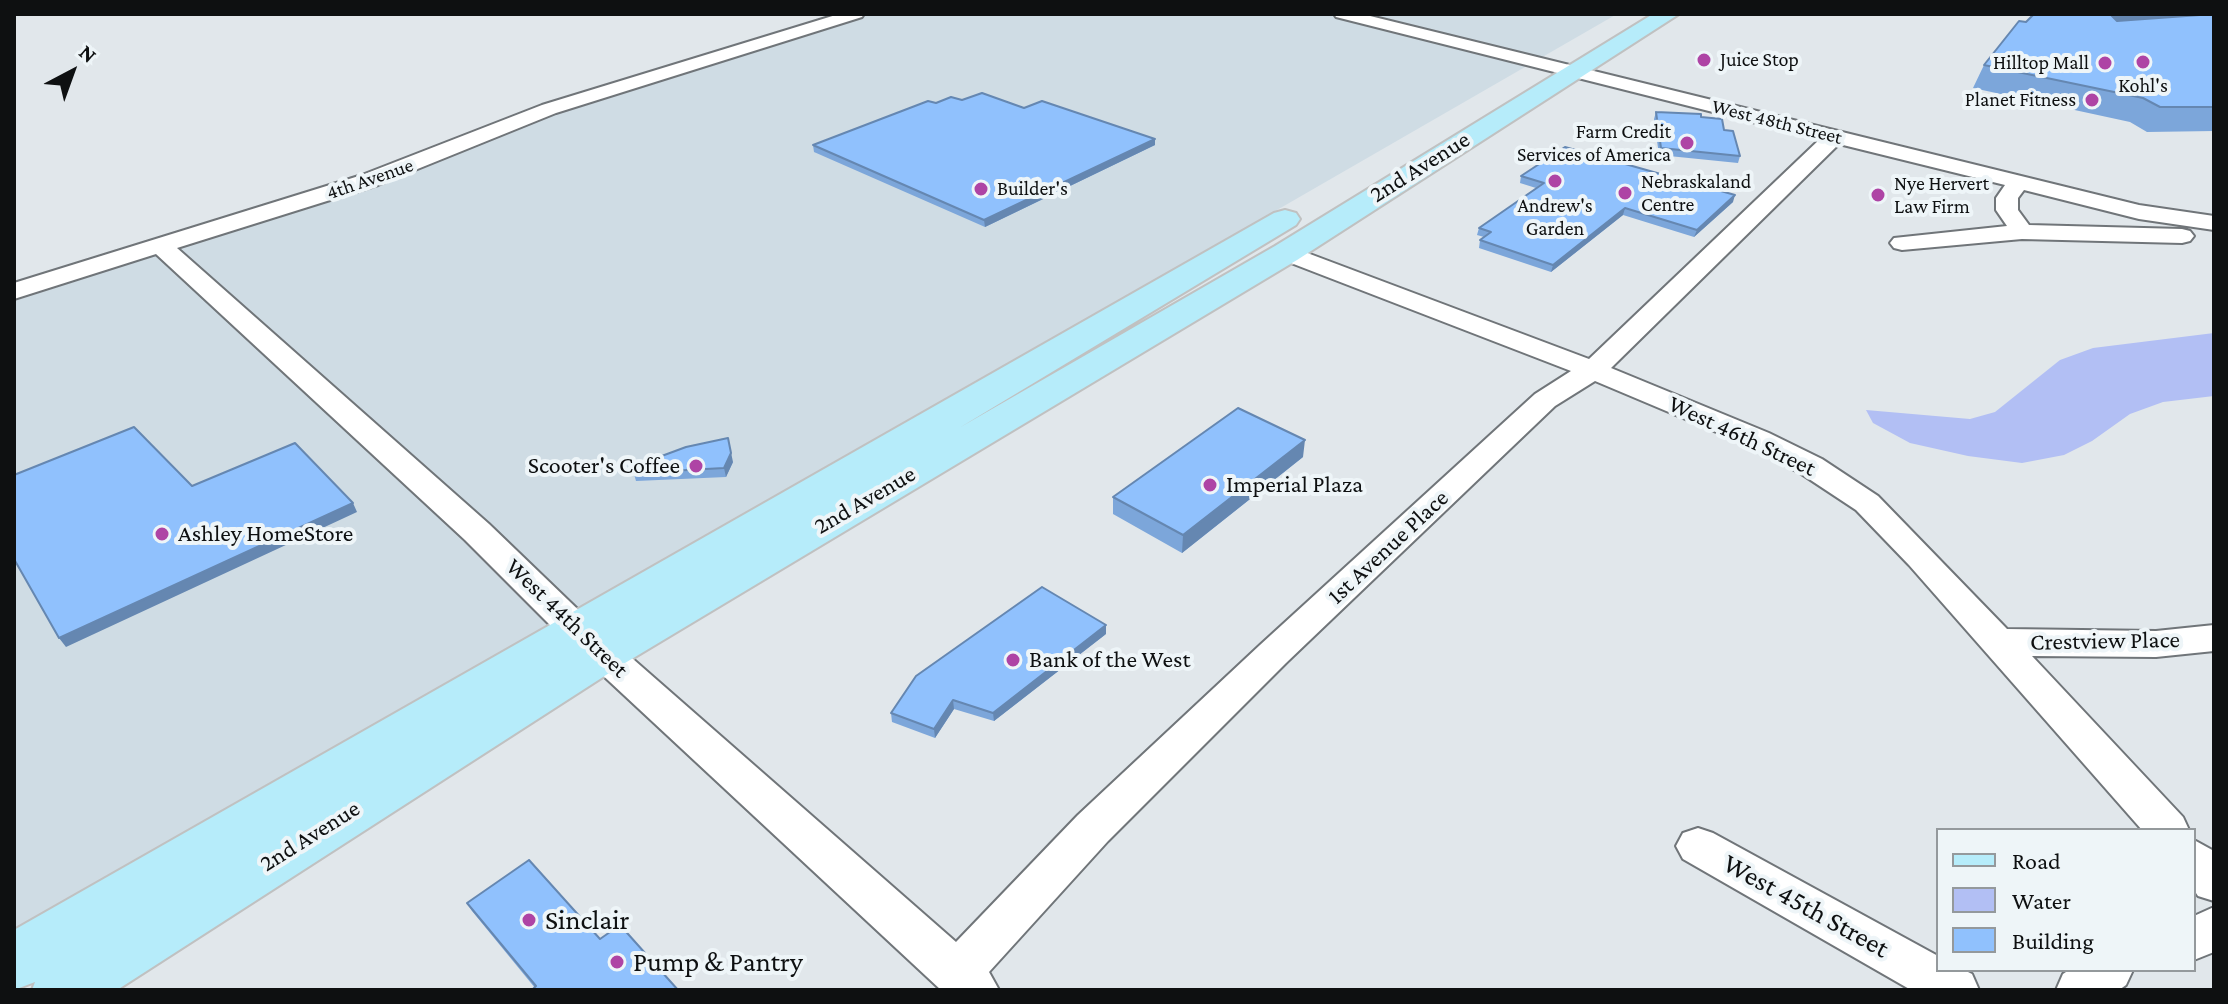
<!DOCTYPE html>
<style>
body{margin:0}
#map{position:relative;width:2228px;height:1004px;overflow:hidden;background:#e1e7eb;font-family:"Crimson Pro",serif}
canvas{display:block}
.frame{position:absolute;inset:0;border:16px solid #0e1011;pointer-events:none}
.legend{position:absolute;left:1936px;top:828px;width:260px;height:144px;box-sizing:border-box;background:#eef5f8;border:2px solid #94999c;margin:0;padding:10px 14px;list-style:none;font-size:24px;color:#0e1011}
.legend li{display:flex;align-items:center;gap:16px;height:40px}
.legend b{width:40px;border:2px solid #94999c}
.north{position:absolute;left:32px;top:32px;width:80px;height:80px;-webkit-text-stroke:6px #eef5f8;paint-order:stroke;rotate:41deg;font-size:22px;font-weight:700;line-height:32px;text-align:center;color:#0e1011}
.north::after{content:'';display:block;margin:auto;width:28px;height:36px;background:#0e1011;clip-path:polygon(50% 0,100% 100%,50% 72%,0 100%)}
</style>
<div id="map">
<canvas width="2228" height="1004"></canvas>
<div class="frame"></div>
<ul class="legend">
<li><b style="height:10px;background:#b6ecfa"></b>Road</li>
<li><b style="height:22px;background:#b2bff4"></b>Water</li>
<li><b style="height:22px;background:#90c1fd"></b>Building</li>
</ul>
<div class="north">N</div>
</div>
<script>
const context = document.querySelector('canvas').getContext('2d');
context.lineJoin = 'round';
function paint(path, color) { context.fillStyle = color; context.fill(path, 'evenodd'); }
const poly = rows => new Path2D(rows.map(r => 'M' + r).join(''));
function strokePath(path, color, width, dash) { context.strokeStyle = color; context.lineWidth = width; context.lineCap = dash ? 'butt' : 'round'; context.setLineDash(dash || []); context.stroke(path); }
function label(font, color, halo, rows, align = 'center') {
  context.font = font + ' "Crimson Pro",serif'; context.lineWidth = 8; context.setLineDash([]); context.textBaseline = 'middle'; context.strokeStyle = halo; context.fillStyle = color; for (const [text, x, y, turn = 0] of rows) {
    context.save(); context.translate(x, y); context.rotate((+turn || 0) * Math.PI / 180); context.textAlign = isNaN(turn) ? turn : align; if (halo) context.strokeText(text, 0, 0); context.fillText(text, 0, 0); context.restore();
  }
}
paint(poly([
 [871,14,1617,14,14,938,14,301,376,184,529,122]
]), '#cfdce4');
paint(poly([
 [2214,333,2214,396,2163,402,2130,414,2092,441,2064,455,2022,463,1968,456,1910,443,1873,423,1866,410,1970,419,1995,412,2060,360,2093,348]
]), '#b2bff4');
const minor = poly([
 [839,14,864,14,862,17,556,113,378,185,177,248,489,524,593,624,956,942,1078,815,1260,645,1535,394,1571,371,1278,258,1274,253,1278,248,1294,248,1589,359,1820,139,1336,17,1334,14,1362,14,2139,205,2214,216,2214,230,2139,219,2024,190,2018,198,2018,210,2029,225,2182,229,2190,231,2194,236,2190,241,2182,243,2022,239,1902,250,1894,248,1890,243,1894,238,2007,226,1996,210,1996,198,2005,185,1839,144,1611,368,1769,433,1822,459,1878,496,2007,629,2156,631,2214,625,2214,651,2156,657,2032,656,2183,817,2189,830,2142,830,1909,565,1856,510,1800,473,1747,445,1595,381,1555,406,1286,663,1108,841,989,972,999,990,941,990,567,642,465,540,156,254,14,299,14,283,362,175,542,105,839,14],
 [1698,828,1713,833,1938,956,1938,970,1964,970,1972,974,1979,990,1911,990,1683,859,1676,846,1683,833,1698,828],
 [2194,840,2214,851,2214,901,2198,896,2194,890,2194,840],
 [2214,907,2214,952,2194,960,2194,916,2214,907],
 [2069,970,2133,970,2126,985,2119,990,2056,990,2063,974,2069,970]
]);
const major = poly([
 [1653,14,1679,14,1297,260,620,666,117,990,32,990,35,982,14,990,14,930,1274,213,1285,210,1296,213,1300,219,1296,225,959,428,1275,246,1653,14]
]);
strokePath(minor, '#707579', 4);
strokePath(major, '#c0c1c1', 4);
paint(minor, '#fff');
paint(major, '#b6ecfa');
paint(poly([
 [2214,14,2214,131,2147,132,2130,122,1973,88,1984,65,2026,22],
 [962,100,1024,108,1155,145,985,227,814,152,813,145,936,103],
 [1656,112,1701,117,1724,130,1740,156,1738,163,1659,155,1654,119],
 [1521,176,1733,202,1694,237,1623,215,1551,272,1479,248,1480,240,1484,237,1477,235,1479,228,1536,188,1520,183],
 [1303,457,1182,553,1113,514,1113,497],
 [733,462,726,477,636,481,632,467],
 [1106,634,994,721,954,709,935,738,892,722,891,713],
 [467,903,600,939,535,988,472,911]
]), '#7ca6da');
paint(poly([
 [2107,14,2214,14,2108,27],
 [1155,139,1155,145,985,227,984,220],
 [1735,195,1733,202,1694,237,1697,230],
 [1625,208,1623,215,1551,272,1553,265],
 [728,438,733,462,726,477,724,468],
 [1305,440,1303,457,1182,553,1183,535],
 [353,503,357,512,66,647,59,638],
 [1106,625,1106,634,994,721,993,713],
 [953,700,954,709,935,738,934,729]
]), '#6587b1');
const building = poly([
 [2034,14,2110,14,2117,21,2214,14,2214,107,2160,107,2143,98,1984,65,2019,21,2026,22,2034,14],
 [982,93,1024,108,1042,101,1155,139,984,220,813,145,928,101,936,103,951,97,962,100,982,93],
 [1656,112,1701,114,1701,117,1722,119,1724,130,1733,131,1740,156,1661,148,1656,112],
 [1565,147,1735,195,1697,230,1625,208,1553,265,1480,240,1491,232,1479,228,1544,183,1521,176,1565,147],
 [1238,408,1305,440,1183,535,1113,497,1238,408],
 [134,427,192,486,295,443,353,503,59,638,14,559,14,475,134,427],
 [728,438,731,453,724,468,633,473,632,467,686,447,728,438],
 [1042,587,1106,625,993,713,953,700,934,729,891,713,916,676,1042,587],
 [529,860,600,939,620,925,678,990,532,990,536,986,467,903,529,860]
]);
paint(building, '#90c1fd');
strokePath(building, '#6587b1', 2);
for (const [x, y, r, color] of [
 [1704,60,8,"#ae44a5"],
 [2143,62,8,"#ae44a5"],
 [2105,63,8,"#ae44a5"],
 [2092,100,8,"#ae44a5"],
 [1687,143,8,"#ae44a5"],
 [1555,181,8,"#ae44a5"],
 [981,189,8,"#ae44a5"],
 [1625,193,8,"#ae44a5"],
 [1878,195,8,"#ae44a5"],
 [696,466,8,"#ae44a5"],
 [1210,485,8,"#ae44a5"],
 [162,534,8,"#ae44a5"],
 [1013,660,8,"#ae44a5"],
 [529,920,8,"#ae44a5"],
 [617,962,8,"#ae44a5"]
]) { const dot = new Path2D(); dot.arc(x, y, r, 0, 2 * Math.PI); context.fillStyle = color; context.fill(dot); strokePath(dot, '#eef5f8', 3); }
label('20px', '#0e1011', '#eef5f8', [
 ["Juice Stop",1720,60],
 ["Hilltop Mall",2089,63,"right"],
 ["Kohl's",2143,86,"center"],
 ["Planet Fitness",2076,100,"right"],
 ["Farm Credit",1671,132,"right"],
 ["Services of America",1671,155,"right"],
 ["Nebraskaland",1641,182],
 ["Centre",1641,205],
 ["Nye Hervert",1894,184],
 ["Law Firm",1894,207],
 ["Builder's",997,189],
 ["Andrew's",1555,206,"center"],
 ["Garden",1555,229,"center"]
], 'left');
label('20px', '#0e1011', '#eef5f8', [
 ["West 48th Street",1777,122,14],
 ["4th Avenue",370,179,-19]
]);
label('24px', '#0e1011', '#eef5f8', [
 ["2nd Avenue",1420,167,-32],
 ["West 46th Street",1742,436,25],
 ["2nd Avenue",865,500,-30],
 ["1st Avenue Place",1388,547,-43],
 ["West 44th Street",567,618,44],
 ["Crestview Place",2105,641,-1],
 ["2nd Avenue",310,836,-32]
]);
label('24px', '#0e1011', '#eef5f8', [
 ["Scooter's Coffee",680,466,"right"],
 ["Imperial Plaza",1226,485],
 ["Ashley HomeStore",178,534],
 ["Bank of the West",1029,660]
], 'left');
label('28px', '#0e1011', '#eef5f8', [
 ["West 45th Street",1806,906,29]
]);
label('28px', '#0e1011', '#eef5f8', [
 ["Sinclair",545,920],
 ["Pump & Pantry",633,962]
], 'left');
</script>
